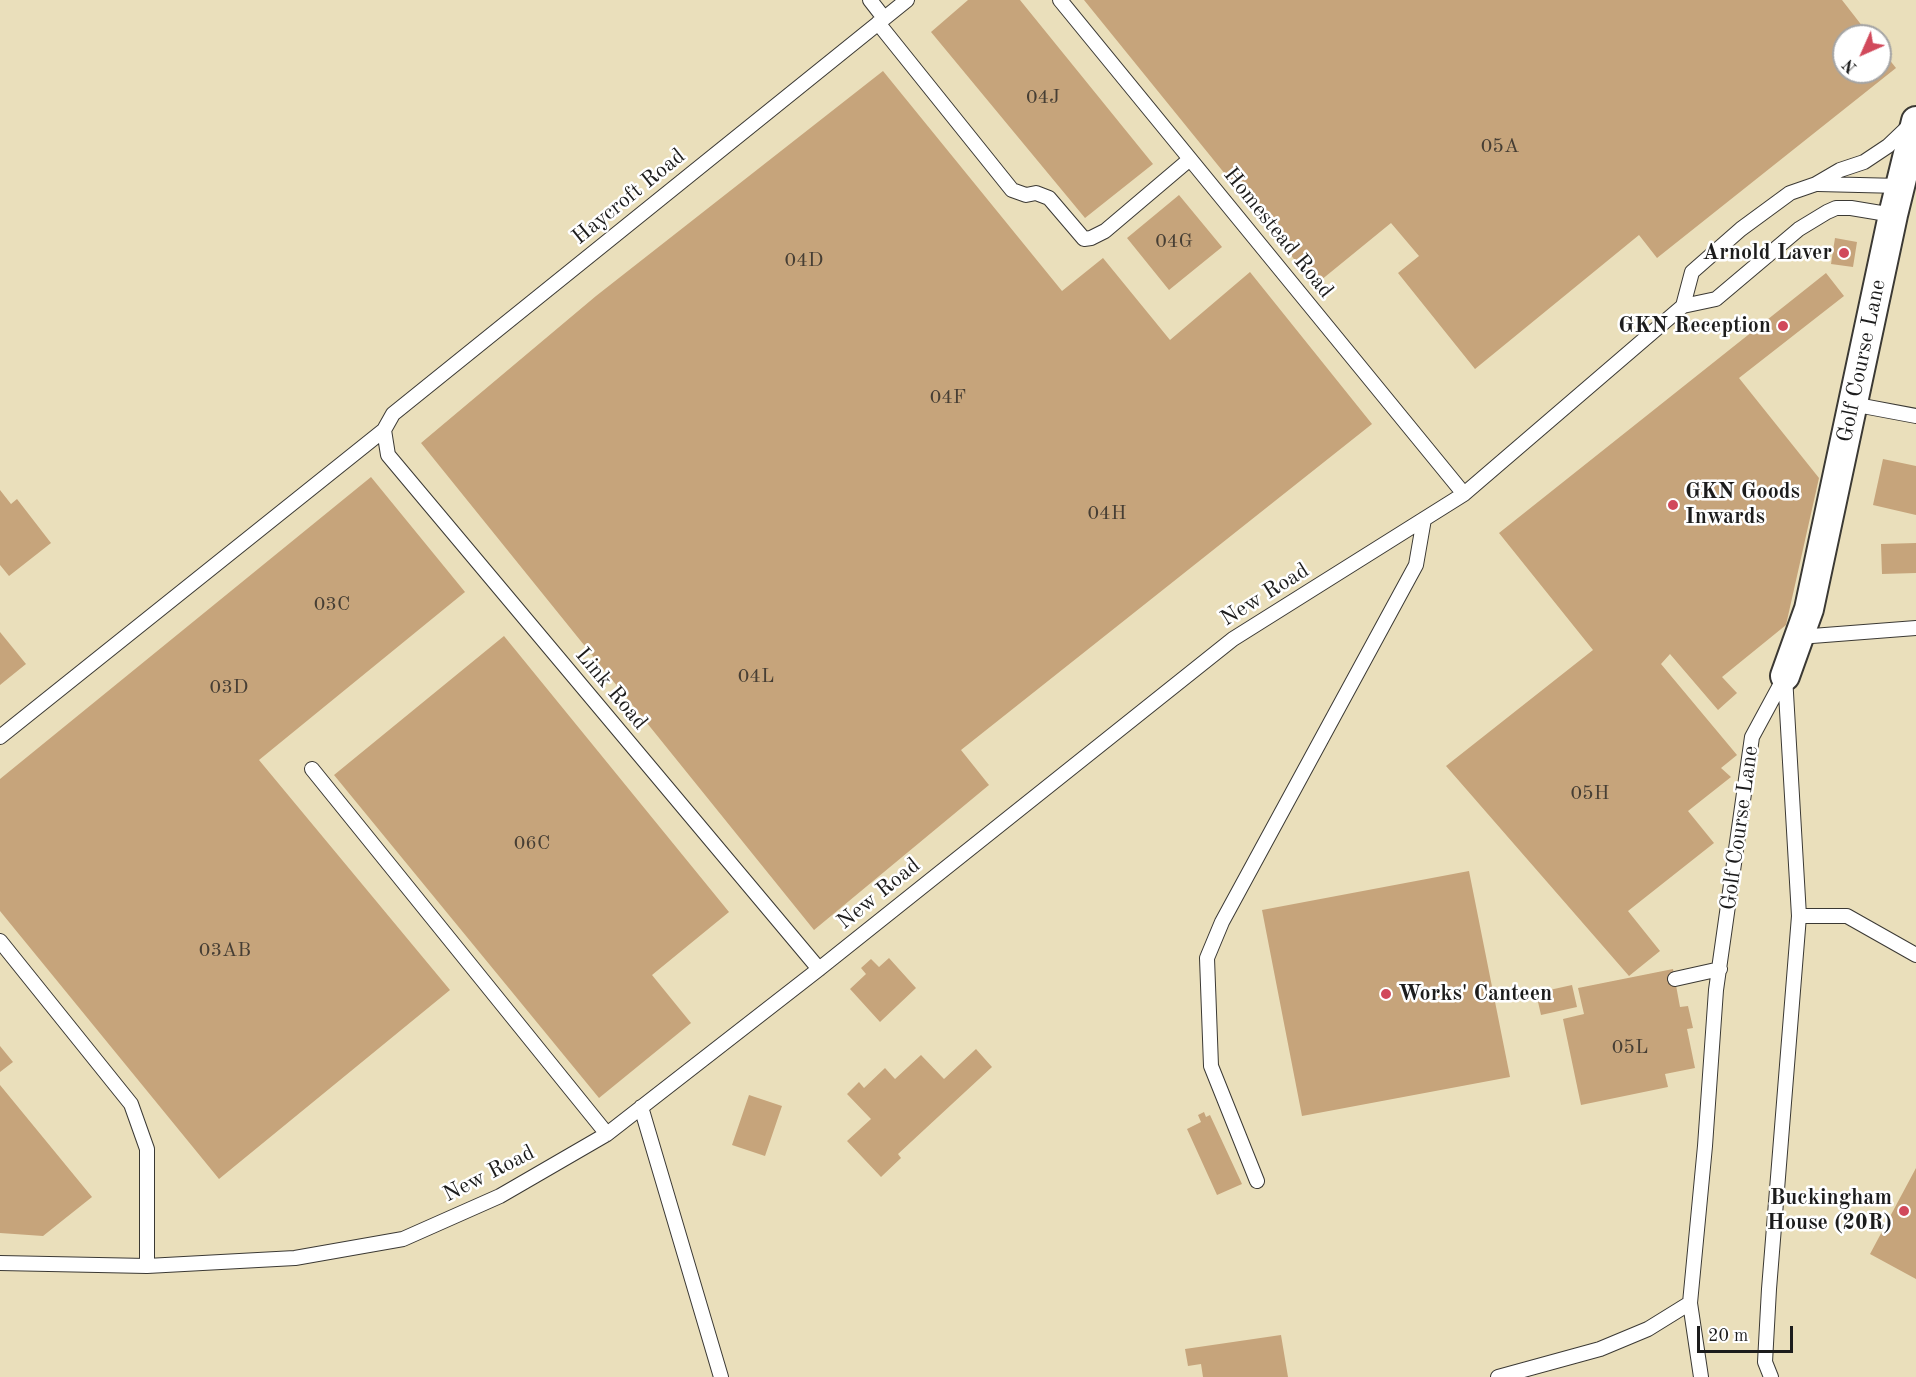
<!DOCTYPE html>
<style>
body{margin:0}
#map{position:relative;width:1916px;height:1377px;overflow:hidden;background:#eadfbb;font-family:"Old Standard TT",serif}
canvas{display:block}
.north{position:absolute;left:1832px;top:24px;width:60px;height:60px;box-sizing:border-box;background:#fff;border:2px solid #a4a4a4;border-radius:50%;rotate:225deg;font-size:16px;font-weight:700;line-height:24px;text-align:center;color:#1c1c1c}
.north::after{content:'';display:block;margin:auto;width:21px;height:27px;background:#d1495b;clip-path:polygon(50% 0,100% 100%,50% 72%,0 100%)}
.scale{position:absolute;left:1697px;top:1326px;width:96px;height:27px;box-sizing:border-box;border:3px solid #1c1c1c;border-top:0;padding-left:8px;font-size:18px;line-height:21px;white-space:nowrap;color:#1c1c1c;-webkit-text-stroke:4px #fff;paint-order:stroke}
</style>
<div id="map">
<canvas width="1916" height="1377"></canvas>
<div class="north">N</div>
<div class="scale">20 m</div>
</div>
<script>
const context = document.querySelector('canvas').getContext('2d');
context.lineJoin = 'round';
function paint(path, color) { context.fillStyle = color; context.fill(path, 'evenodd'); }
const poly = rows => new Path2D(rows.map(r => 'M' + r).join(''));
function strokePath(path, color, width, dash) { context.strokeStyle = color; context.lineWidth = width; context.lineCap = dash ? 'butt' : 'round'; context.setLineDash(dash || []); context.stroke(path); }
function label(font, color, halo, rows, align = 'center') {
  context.font = font + ' "Old Standard TT",serif'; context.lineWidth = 5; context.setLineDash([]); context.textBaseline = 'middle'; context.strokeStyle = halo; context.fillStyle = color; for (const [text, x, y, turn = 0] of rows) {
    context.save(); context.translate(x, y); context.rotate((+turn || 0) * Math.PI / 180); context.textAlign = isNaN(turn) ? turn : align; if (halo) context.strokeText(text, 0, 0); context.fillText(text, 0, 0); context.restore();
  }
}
paint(poly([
 [968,0,1020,0,1153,164,1085,218,931,32],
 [1084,0,1842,0,1870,36,1844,36,1844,72,1880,72,1880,48,1896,68,1657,258,1639,235,1475,369,1398,273,1419,256,1391,223,1315,285],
 [883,71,1062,291,1103,258,1170,340,1250,272,1372,424,961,750,989,785,814,930,421,443,596,296],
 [1179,195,1222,247,1169,290,1127,238],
 [1835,238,1857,242,1853,267,1831,264],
 [1826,273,1844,296,1739,378,1819,478,1786,625,1722,677,1737,693,1718,710,1670,654,1661,664,1737,755,1721,768,1731,777,1688,811,1714,843,1628,911,1660,951,1629,976,1446,766,1593,650,1499,533],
 [1883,459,1916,466,1916,515,1873,505],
 [371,477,465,592,259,760,450,990,219,1179,0,911,0,779],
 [0,490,11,504,17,499,51,543,9,576,0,565],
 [1916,543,1916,573,1882,574,1881,544],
 [0,632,26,664,0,685],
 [504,636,729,912,652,975,691,1023,599,1098,334,775],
 [1469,871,1510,1077,1302,1116,1262,910],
 [889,958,916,988,880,1022,850,989,866,974,861,968,871,959,879,967],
 [1673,969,1680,1007,1688,1006,1693,1028,1687,1029,1695,1068,1665,1074,1668,1087,1581,1105,1563,1019,1584,1014,1578,988],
 [1572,985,1577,1007,1541,1015,1536,993],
 [0,1046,13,1062,0,1072],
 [976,1049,992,1067,898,1154,901,1158,881,1177,847,1141,871,1119,847,1094,859,1082,864,1088,885,1068,895,1079,921,1055,944,1079],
 [0,1085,92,1197,43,1236,0,1233],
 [749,1095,782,1106,765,1156,732,1145],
 [1204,1112,1206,1117,1210,1115,1242,1184,1217,1195,1187,1129,1201,1122,1198,1115],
 [1916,1168,1916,1279,1870,1254],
 [1281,1335,1288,1377,1203,1377,1201,1364,1188,1366,1185,1349]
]), '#c6a47b');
const service = poly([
 [870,0,884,18],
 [1060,0,1464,494],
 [878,23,1012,190,1026,195,1036,193,1049,198,1084,239,1091,238,1105,231,1190,159],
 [1818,184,1900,186],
 [1683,306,1692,272,1741,229,1790,193,1816,184,1840,170,1864,162,1888,146,1910,125],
 [1852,404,1916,416],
 [384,430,388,455,819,969],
 [1799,637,1916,628],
 [0,737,384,430,393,414,907,0],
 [312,769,607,1134],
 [1799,916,1847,916,1916,955],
 [0,941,131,1104,147,1149,147,1266],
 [1675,979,1720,969],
 [641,1107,721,1377],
 [1257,1181,1211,1066,1207,958,1222,922,1416,565,1424,519],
 [0,1263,147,1266,295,1258,403,1239,500,1196,607,1134,819,969,1233,639,1464,494,1683,306,1716,299,1799,229,1827,212,1836,208,1851,208,1893,215],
 [1498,1377,1600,1349,1648,1329,1690,1303],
 [1701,1377,1690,1303,1705,1146,1716,990,1752,737,1785,676],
 [1771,1377,1765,1362,1769,1289,1799,916,1785,676]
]);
const minor = poly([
 [1785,676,1809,609,1893,215,1916,121]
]);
strokePath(service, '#3b3934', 16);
strokePath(minor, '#3b3934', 32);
strokePath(service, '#fff', 14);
strokePath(minor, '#fff', 28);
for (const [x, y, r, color] of [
 [1844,253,6,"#d1495b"],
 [1783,326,6,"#d1495b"],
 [1673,505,6,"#d1495b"],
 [1386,994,6,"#d1495b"],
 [1904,1211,6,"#d1495b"]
]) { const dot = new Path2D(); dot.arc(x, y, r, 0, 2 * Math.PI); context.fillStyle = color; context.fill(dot); strokePath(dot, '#fff', 2); }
label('20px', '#463e34', null, [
 ["04J",1043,98],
 ["05A",1500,147],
 ["04G",1174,242],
 ["04D",804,261],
 ["04F",948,398],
 ["04H",1107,514],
 ["03C",332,605],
 ["04L",756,677],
 ["03D",229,688],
 ["05H",1590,794],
 ["06C",532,844],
 ["03AB",225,951],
 ["05L",1630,1048]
]);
label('22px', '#1c1c1c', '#fff', [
 ["Haycroft Road",629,197,-39],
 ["Homestead Road",1278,233,51],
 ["Golf Course Lane",1862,361,-78],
 ["New Road",1265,595,-32],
 ["Link Road",611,689,50],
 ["Golf Course Lane",1740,828,-82],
 ["New Road",879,894,-39],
 ["New Road",489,1174,-27]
]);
label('bold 22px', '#1c1c1c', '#fff', [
 ["Arnold Laver",1832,253],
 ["GKN Reception",1771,326],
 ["GKN Goods",1685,492,"left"],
 ["Inwards",1685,517,"left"],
 ["Works' Canteen",1398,994,"left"],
 ["Buckingham",1892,1198],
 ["House (20R)",1892,1223]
], 'right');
</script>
